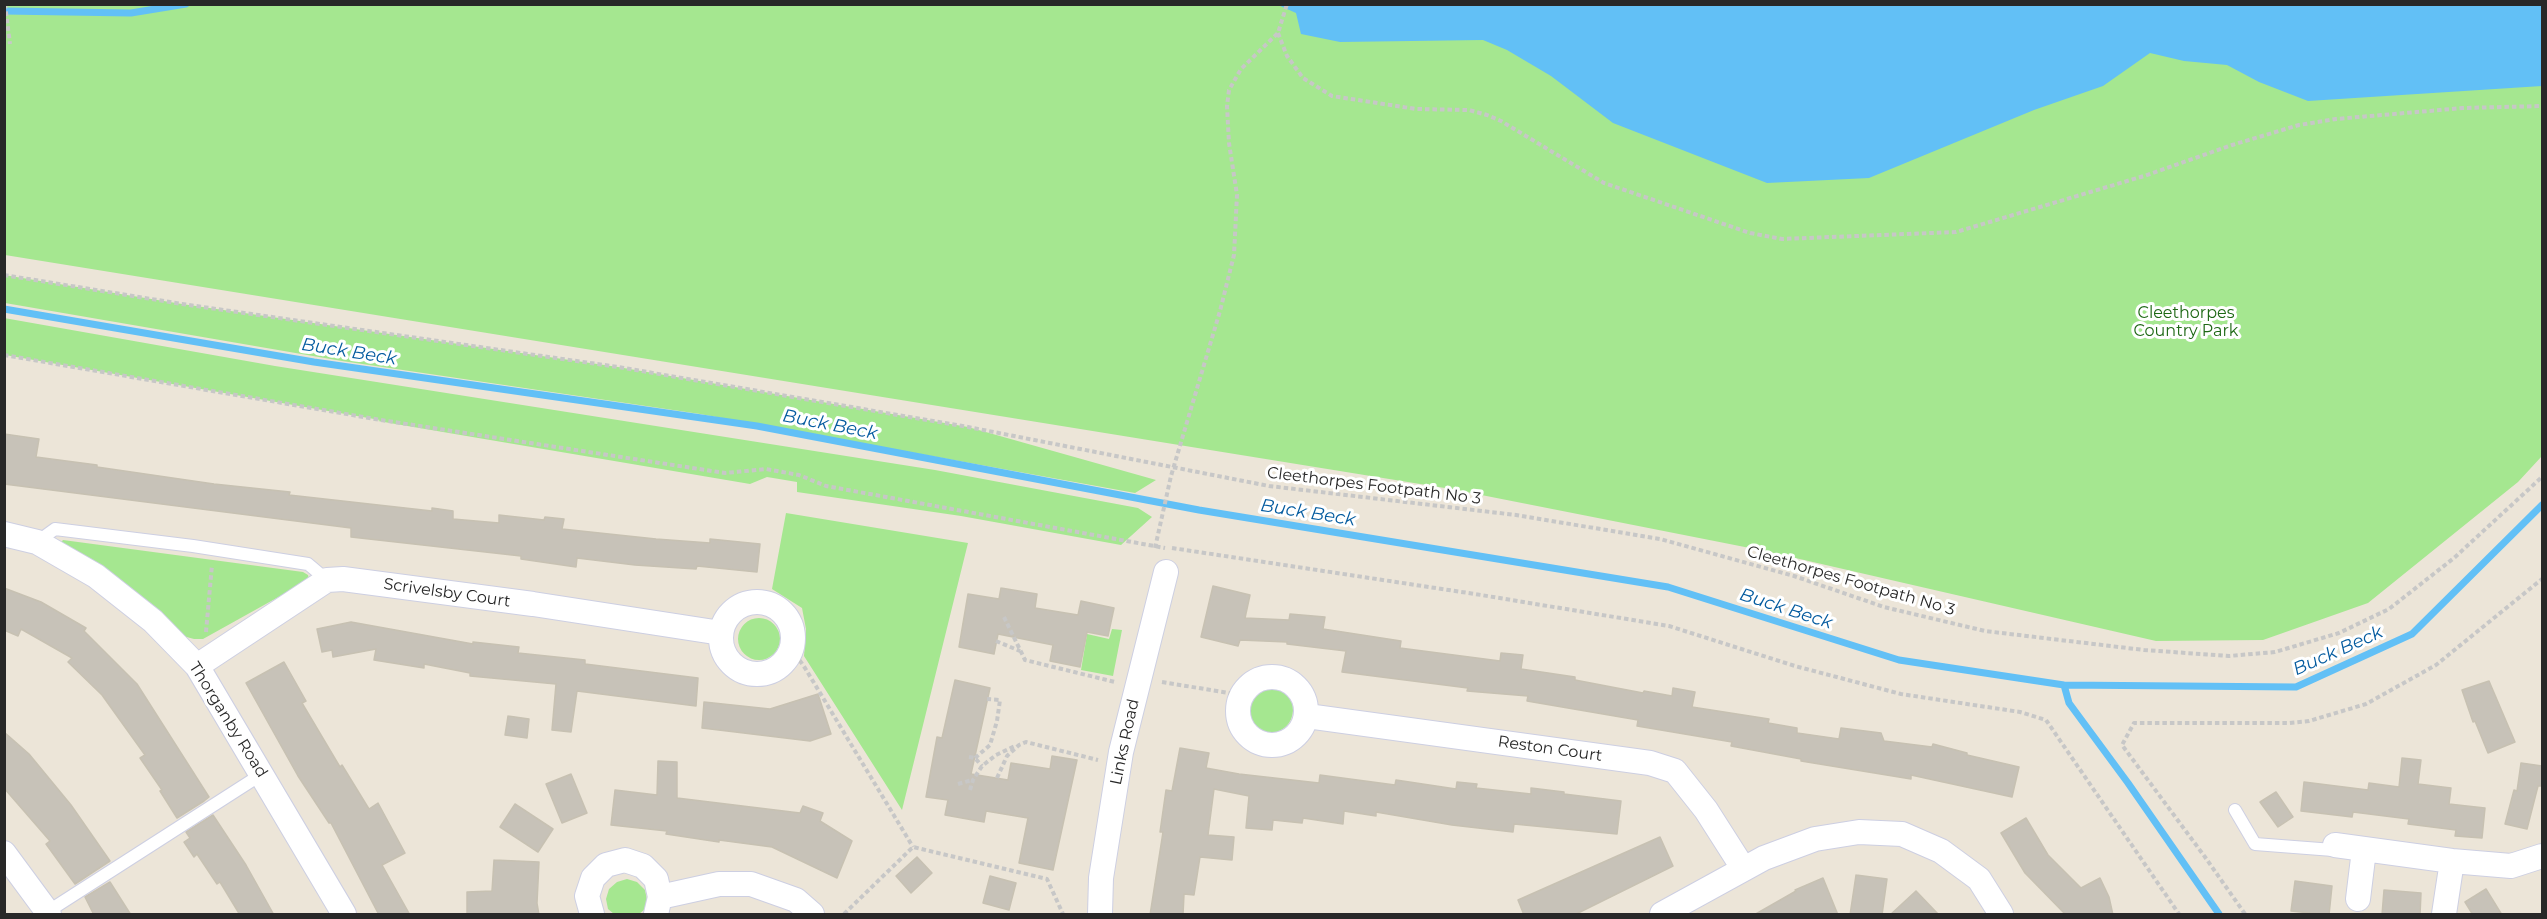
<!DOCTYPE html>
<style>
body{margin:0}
#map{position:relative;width:2547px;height:919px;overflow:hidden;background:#ece5d8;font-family:Montserrat,sans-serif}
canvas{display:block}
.frame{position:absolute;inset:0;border:6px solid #282828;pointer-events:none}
</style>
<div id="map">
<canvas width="2547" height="919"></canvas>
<div class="frame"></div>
</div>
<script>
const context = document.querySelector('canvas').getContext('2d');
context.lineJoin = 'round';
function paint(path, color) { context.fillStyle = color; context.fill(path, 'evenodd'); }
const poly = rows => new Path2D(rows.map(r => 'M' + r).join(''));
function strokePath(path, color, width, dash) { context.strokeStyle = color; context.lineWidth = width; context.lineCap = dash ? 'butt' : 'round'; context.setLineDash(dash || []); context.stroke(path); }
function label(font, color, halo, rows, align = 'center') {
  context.font = font + ' Montserrat,sans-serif'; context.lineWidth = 6; context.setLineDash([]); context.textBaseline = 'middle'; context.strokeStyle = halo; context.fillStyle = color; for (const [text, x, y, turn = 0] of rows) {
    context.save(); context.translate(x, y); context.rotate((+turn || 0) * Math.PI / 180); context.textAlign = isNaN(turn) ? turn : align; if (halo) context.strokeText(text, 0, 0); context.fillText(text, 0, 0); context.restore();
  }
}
paint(poly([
 [4,5,2542,5,2542,456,2518,482,2368,603,2263,640,2156,641,1765,551,1451,489,5,255],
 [4,275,182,304,618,367,968,427,1156,480,1135,493,700,414,342,361,5,303],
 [4,318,275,366,935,470,1138,508,1152,517,1121,545,961,516,797,492,797,482,767,477,750,484,378,421,380,420,5,355],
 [786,513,968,543,902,810,804,656,806,629,802,608,772,589],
 [63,540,303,572,308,575,309,580,203,639,194,639,183,636,59,545],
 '738 639a21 21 0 1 1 42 0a21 21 0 1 1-42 0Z',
 [1112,629,1122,630,1113,676,1081,670,1087,634,1109,639],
 '1247 710a23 23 0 1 1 46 0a23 23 0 1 1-46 0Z',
 [627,879,637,882,645,890,647,900,644,910,639,914,614,914,608,909,606,899,609,889,617,882]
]), '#a5e790');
paint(poly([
 [1278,5,2542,5,2542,86,2308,101,2259,82,2227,65,2184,61,2150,53,2103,86,2034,110,1869,178,1767,183,1613,123,1551,76,1507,50,1483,40,1340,42,1301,34,1296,13]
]), '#62c0f6');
strokePath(poly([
 [4,11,131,13,186,4],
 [4,309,314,362,757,426,1199,510,1668,587,1899,660,2064,685,2296,687,2412,634,2542,505],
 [2064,685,2069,703,2128,783,2219,914]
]), '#62c0f6', 7);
const building = poly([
 [4,434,39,439,36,457,97,465,97,467,214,484,290,492,289,495,432,511,432,508,453,511,453,519,499,523,499,515,544,520,545,517,564,519,562,529,656,539,710,543,710,539,760,544,757,572,697,566,696,569,635,565,577,558,576,567,521,559,521,556,351,537,351,528,4,484,4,434],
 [1213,586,1250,595,1245,618,1289,620,1290,614,1325,617,1323,629,1401,641,1400,648,1500,661,1501,653,1523,655,1521,669,1575,677,1575,680,1643,693,1644,691,1672,696,1673,688,1695,692,1692,707,1769,719,1768,723,1797,728,1797,733,1839,739,1841,728,1881,733,1884,741,1932,747,1933,744,1967,753,1967,755,2019,767,2012,797,1911,775,1911,779,1801,761,1801,759,1731,746,1732,742,1637,726,1638,720,1527,701,1528,696,1467,691,1468,688,1342,672,1346,651,1287,644,1287,642,1240,640,1238,646,1201,637,1213,586],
 [4,588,41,602,86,628,84,631,137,684,209,797,204,801,177,818,160,791,162,790,140,758,145,755,102,695,68,662,72,658,21,629,18,636,4,630,4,588],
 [1001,588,1037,594,1035,608,1078,615,1081,601,1114,608,1108,636,1087,632,1080,667,1050,661,1053,645,998,634,994,654,959,647,968,594,999,599,1001,588],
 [351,622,473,644,473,642,519,647,518,653,585,660,585,664,698,678,696,706,577,691,571,732,552,730,556,684,470,676,470,673,424,664,424,668,374,660,376,649,333,657,332,650,322,652,317,629,351,622],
 [284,662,306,701,302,703,340,767,342,765,369,809,378,803,405,853,382,865,410,915,379,915,331,823,329,823,298,776,246,683,284,662],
 [955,680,990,688,971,774,1008,780,1011,763,1050,769,1052,756,1077,760,1053,870,1019,863,1028,818,986,811,984,822,945,815,948,800,926,797,937,737,942,738,955,680],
 [2489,681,2515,742,2488,753,2475,721,2473,722,2462,690,2489,681],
 [818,694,831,734,810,741,702,728,704,702,770,709,818,694],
 [508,716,529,719,527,738,505,735,508,716],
 [4,732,29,754,71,805,110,861,75,884,46,844,50,841,4,788,4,732],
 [1180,748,1209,753,1206,768,1239,774,1319,783,1320,775,1395,785,1396,780,1456,789,1457,782,1477,784,1476,788,1531,794,1531,788,1564,792,1564,794,1621,801,1617,834,1514,824,1513,832,1452,825,1376,812,1376,816,1344,811,1343,824,1303,818,1302,823,1273,820,1272,830,1246,828,1249,796,1214,789,1208,835,1234,837,1232,860,1200,857,1194,895,1184,894,1183,915,1150,915,1163,832,1160,832,1166,790,1172,791,1180,748],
 [2402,758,2421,760,2418,784,2451,788,2449,804,2485,808,2482,838,2455,836,2456,830,2408,824,2409,819,2353,812,2352,817,2301,811,2304,782,2368,790,2369,783,2399,787,2402,758],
 [658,761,677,762,677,798,800,813,803,806,823,813,820,821,852,841,837,878,772,847,719,840,719,842,666,834,667,831,611,825,615,790,657,795,658,761],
 [2521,763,2542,766,2542,786,2538,786,2527,829,2505,824,2514,790,2517,791,2521,763],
 [571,774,587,813,562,823,546,784,571,774],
 [2276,792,2293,817,2278,827,2260,802,2276,792],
 [515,804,553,829,538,852,500,827,515,804],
 [213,815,246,865,274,915,240,915,220,882,217,884,197,854,194,857,184,842,190,838,186,832,213,815],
 [2026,818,2048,855,2081,888,2100,878,2109,897,2113,915,2066,915,2025,873,2001,833,2026,818],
 [1660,837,1673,866,1574,915,1524,915,1518,900,1660,837],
 [917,857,932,873,911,893,896,876,917,857],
 [494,860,539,862,537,903,539,915,467,915,467,892,492,891,494,860],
 [1856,875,1887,879,1882,915,1850,915,1856,875],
 [990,876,1016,883,1009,910,983,903,990,876],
 [1823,878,1838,915,1754,915,1796,891,1795,890,1823,878],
 [2295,881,2332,886,2329,915,2291,911,2295,881],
 [110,882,131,915,94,915,85,897,110,882],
 [2486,889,2502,915,2473,915,2465,902,2486,889],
 [2384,890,2421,893,2420,915,2382,915,2384,890],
 [1916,891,1939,915,1890,915,1916,891]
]);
paint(building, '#c7c2b8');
strokePath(building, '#c7c1b2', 1.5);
const service = poly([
 [37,542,55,529,193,546,308,564,327,580],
 [2235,810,2255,844,2333,850,2335,846],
 [47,912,262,774]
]);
const minor = poly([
 [4,534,37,542,96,576,153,621,197,666,344,914],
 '721 638a36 36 0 1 1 72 0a36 36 0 1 1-72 0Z',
 [197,666,327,580,343,579,533,604,721,633],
 '1238 711a34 34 0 1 1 68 0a34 34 0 1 1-68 0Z',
 [1307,716,1650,763,1675,771,1706,810,1743,868],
 [2335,845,2452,861,2511,866,2542,856],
 [4,853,49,914],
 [660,897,719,884,751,884,796,900,812,914],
 [2358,899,2364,850],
 [592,914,587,896,593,878,606,865,625,860,643,866,656,879,660,897,656,914],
 [1100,914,1101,878,1121,752,1166,572],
 [1662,914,1764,858,1815,839,1859,832,1902,834,1941,851,1979,879,2001,914],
 [2444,914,2452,861]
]);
strokePath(service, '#cdcfe2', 14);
strokePath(minor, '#cdcfe2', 26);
strokePath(poly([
 [5,4,10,44],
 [1278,33,1287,56,1303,78,1332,96,1416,109,1469,110,1487,115,1501,121,1604,183,1750,233,1782,239,1956,232,2144,176,2232,145,2299,125,2336,119,2463,108,2542,106],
 [4,275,182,304,618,367,968,427,1269,486,1516,515,1660,539,1794,576,1884,607,1985,631,2144,650,2229,656,2275,652,2339,633,2389,609,2454,558,2542,477],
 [4,355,381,420,725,473,766,469,799,475,826,486,1165,548],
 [1155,548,1171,476,1220,311,1234,255,1237,195,1229,143,1227,106,1229,90,1241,69,1278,33,1287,4],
 [1172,548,1475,594,1669,626,1795,666,1901,694,2020,712,2046,720,2179,914],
 [1004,617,1025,660,1115,682],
 [206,632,212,565],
 [996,641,1020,651],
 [791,648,805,668,913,847],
 [1162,682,1241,695],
 [969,757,975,758,982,766],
 [975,758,990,745,997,721,1000,700,987,699],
 [997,778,1007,756,1019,745,1026,742,1098,760],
 [958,784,972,780],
 [970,790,973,780,982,766,996,755,1015,746],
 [844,914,913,847,1047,879,1063,914],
 [2245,914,2205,857,2122,745,2134,723,2289,723,2309,721,2366,704,2436,665,2542,579]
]), '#c7c7c7', 4, [4.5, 3]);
strokePath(service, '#fff', 12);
strokePath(minor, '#fff', 24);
label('16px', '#1d6814', '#fff', [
 ["Cleethorpes",2186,313],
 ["Country Park",2186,331]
]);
label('16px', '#282828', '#fff', [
 ["Cleethorpes Footpath No 3",1374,486,7],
 ["Cleethorpes Footpath No 3",1851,581,16],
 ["Scrivelsby Court",447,593,8],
 ["Thorganby Road",228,720,58],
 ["Links Road",1125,742,-78],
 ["Reston Court",1550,749,8]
]);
label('italic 18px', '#045b9f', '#fff', [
 ["Buck Beck",349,352,9],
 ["Buck Beck",830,425,11],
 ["Buck Beck",1308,513,9],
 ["Buck Beck",1786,609,18],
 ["Buck Beck",2338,651,-24]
]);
</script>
